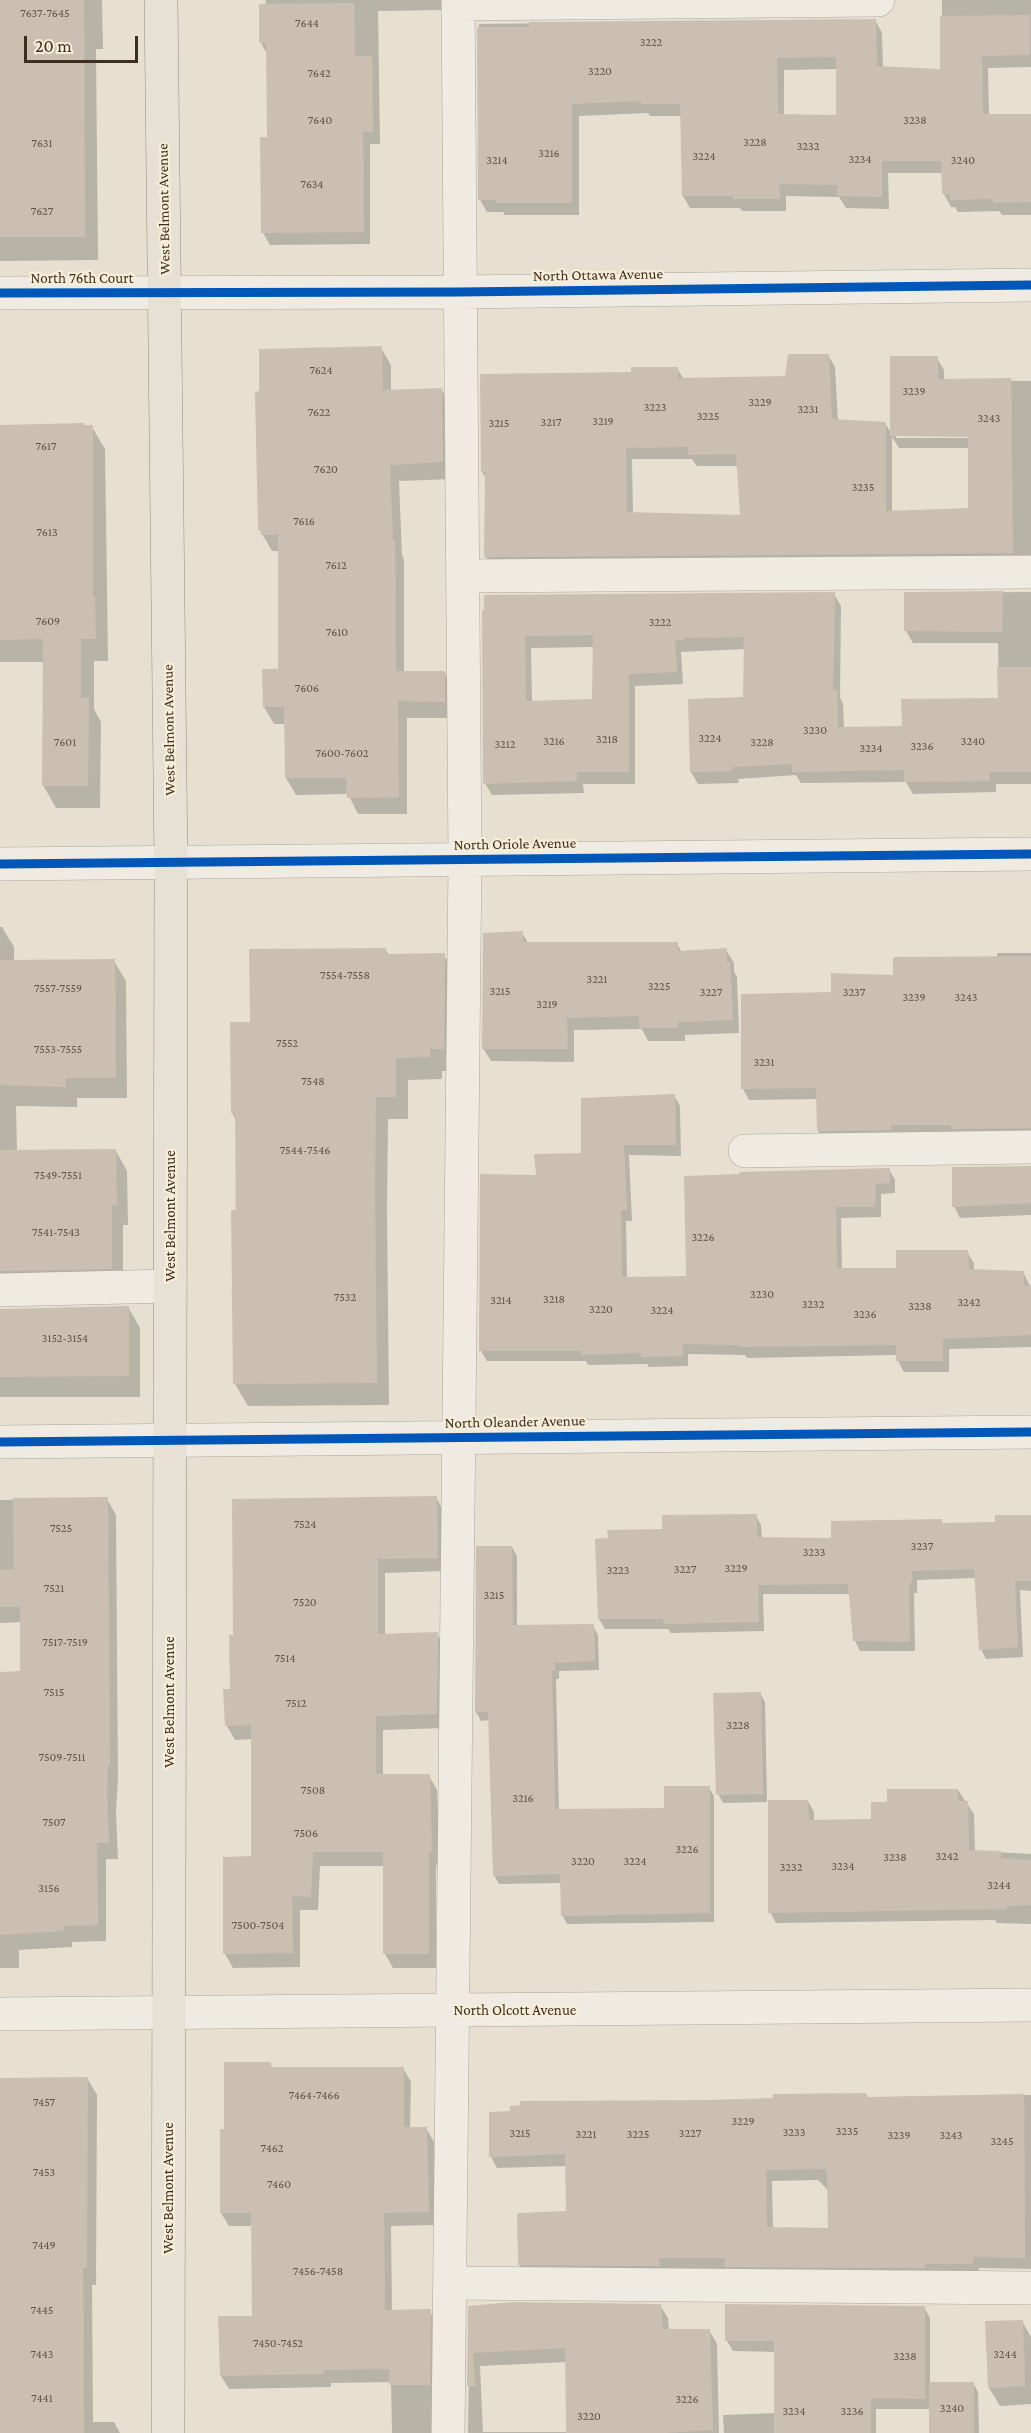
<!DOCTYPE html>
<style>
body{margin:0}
#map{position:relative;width:1031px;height:2433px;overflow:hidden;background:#e7e0d1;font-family:"Crimson Pro",serif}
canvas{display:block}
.scale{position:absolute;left:24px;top:36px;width:114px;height:27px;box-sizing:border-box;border:3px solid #3d2e20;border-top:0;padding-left:8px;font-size:18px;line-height:21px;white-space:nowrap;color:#3d2e20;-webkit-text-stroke:4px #f7eed8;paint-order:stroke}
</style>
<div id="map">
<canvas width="1031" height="2433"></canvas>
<div class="scale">20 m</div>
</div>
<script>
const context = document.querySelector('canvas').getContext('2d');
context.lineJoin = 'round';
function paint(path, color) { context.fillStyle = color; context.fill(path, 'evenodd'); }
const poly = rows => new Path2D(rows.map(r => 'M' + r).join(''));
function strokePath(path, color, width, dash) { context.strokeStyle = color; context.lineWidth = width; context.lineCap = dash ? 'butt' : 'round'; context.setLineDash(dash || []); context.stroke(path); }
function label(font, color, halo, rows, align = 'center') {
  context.font = font + ' "Crimson Pro",serif'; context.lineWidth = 4.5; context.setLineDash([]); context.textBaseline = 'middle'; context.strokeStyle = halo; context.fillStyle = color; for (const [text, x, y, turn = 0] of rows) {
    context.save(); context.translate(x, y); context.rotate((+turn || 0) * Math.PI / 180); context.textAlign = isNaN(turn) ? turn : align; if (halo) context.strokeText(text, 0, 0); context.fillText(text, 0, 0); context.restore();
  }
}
paint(poly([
 [0,0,102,0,103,49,96,49,98,260,0,261],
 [266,0,451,0,446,10,378,11,380,144,370,144,370,244,270,245,263,233,268,138,267,54,261,43],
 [942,0,1031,0,1031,67,988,68,989,115,1031,115,1031,215,1002,215,999,211,958,212,955,207,951,207,944,194,943,173,888,173,889,209,846,208,839,197,786,196,786,211,742,211,740,208,690,208,683,196,682,116,650,116,648,113,579,116,579,215,505,215,503,212,487,212,480,200,479,24,875,20,882,33,883,68,942,71],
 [837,69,838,117,784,116,784,70],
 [381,348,391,365,391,391,442,390,451,407,452,479,399,481,402,555,404,560,404,673,444,672,454,689,454,718,407,718,407,814,358,814,348,794,296,795,286,778,286,724,274,724,264,707,279,670,279,551,272,551,260,530],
 [828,355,835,367,838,421,885,423,892,435,937,358,944,370,944,380,1031,381,1031,565,493,569,486,557,486,479,482,472,632,374,677,368,684,380,786,377],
 [896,435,975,435,975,438,896,438],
 [892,437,899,448,969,448,970,509,892,512],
 [632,459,692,459,697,466,738,466,741,516,633,514],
 [0,427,92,427,105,449,108,661,94,661,94,709,101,722,100,808,56,808,43,785,44,662,0,662],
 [1031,592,1031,784,996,784,996,792,913,794,906,782,801,783,796,775,738,779,739,783,698,784,691,772,745,699,746,649,681,652,683,684,635,686,635,784,583,784,584,793,492,795,485,783,483,611,834,594,841,606,840,697,843,704,844,728,903,727,999,700,998,643,913,643,906,631,906,593],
 [594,647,593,700,532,702,531,648],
 [0,927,2,927,14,947,14,961,114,961,126,981,127,1098,77,1098,77,1107,16,1106,17,1151,116,1151,127,1171,128,1225,123,1225,123,1289,0,1296],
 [522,933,529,944,677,944,682,952,726,950,734,963,734,971,737,977,739,1033,685,1035,685,1041,648,1041,642,1029,574,1030,574,1062,491,1061,483,1048],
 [385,949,389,955,444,955,457,977,456,1071,442,1071,442,1079,408,1080,408,1119,388,1119,387,1210,389,1405,248,1406,235,1384,236,1120,232,1113,251,1024],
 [997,953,1031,953,1031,1140,825,1142,818,1131,818,1099,749,1100,743,1089,742,995,832,993,894,976,997,958],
 [674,1095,680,1106,681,1156,629,1155,632,1221,626,1221,627,1279,688,1278,889,1169,895,1180,895,1193,881,1194,881,1217,841,1218,842,1270,898,1270,967,1252,974,1263,974,1271,1023,1272,1031,1288,1031,1347,949,1349,949,1372,904,1372,898,1361,898,1355,747,1358,745,1355,688,1354,688,1366,649,1367,647,1364,588,1365,586,1361,487,1361,481,1351,537,1177,583,1154],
 [1031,1168,1031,1215,960,1218,954,1206],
 [128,1307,140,1328,140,1397,0,1397,0,1310],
 [436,1497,444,1512,445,1571,385,1573,385,1635,437,1634,445,1648,444,1728,383,1730,383,1776,429,1776,437,1790,440,1865,436,1865,436,1968,393,1968,385,1954,384,1866,320,1866,318,1910,300,1910,300,1967,233,1968,225,1954,225,1858,252,1858,253,1739,235,1740,227,1726,225,1691,231,1690],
 [107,1499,116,1515,118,1780,116,1811,118,1859,106,1859,106,1941,72,1942,72,1947,19,1950,19,1968,0,1968,0,1673,22,1673,22,1622,0,1623,0,1500],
 [756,1516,761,1525,762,1539,832,1540,941,1520,943,1524,997,1524,1031,1517,1031,1591,1020,1590,1023,1657,986,1659,981,1649,976,1578,917,1580,917,1593,914,1593,915,1651,860,1651,855,1641,851,1594,763,1594,764,1631,671,1633,668,1629,605,1629,599,1619,663,1530],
 [478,1547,512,1547,517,1556,517,1627,593,1626,598,1635,599,1670,559,1671,559,1679,556,1679,559,1811,665,1810,709,1788,714,1796,714,1922,567,1924,562,1915,561,1883,499,1884,494,1875,489,1720,481,1721,476,1712],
 [760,1693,765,1702,767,1802,808,1801,814,1812,814,1821,873,1820,889,1804,958,1790,974,1814,975,1851,1031,1854,1031,1924,997,1923,995,1920,776,1923,770,1912,769,1802,723,1803,718,1794],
 [270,2063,273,2069,403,2068,411,2082,410,2129,426,2128,434,2142,436,2225,391,2226,392,2311,430,2311,437,2324,436,2433,392,2433,391,2382,331,2383,331,2387,229,2389,221,2376,254,2317,252,2226,229,2226,221,2213,222,2130,226,2130],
 [87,2078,97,2095,96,2285,92,2285,93,2422,114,2422,120,2433,0,2433,0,2079],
 [866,2095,868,2098,1031,2095,1031,2269,979,2268,979,2275,734,2278,728,2269,526,2276,519,2264,568,2213,567,2166,497,2168,491,2157,710,2102],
 [818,2180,829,2191,829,2229,773,2229,772,2181],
 [660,2305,668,2318,669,2331,709,2330,717,2344,719,2433,468,2433,470,2307],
 [567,2362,567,2432,483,2432,480,2366],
 [924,2307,930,2318,930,2384,973,2383,978,2392,979,2433,931,2433,931,2409,876,2409,876,2433,724,2433,723,2415,776,2413,776,2352,733,2351,727,2341],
 [1022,2321,1031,2337,1031,2404,1000,2406,989,2388]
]), '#0003');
paint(poly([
 [0,0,84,0,85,237,0,237],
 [354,3,355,56,372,56,373,132,363,132,364,232,261,233,260,137,267,137,266,43,259,43,259,4],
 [1030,15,1030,55,982,56,983,114,1031,114,1031,202,993,203,993,199,950,200,950,195,942,194,941,161,882,161,882,197,837,196,837,185,779,184,780,199,733,199,733,196,682,196,680,104,641,104,641,101,572,104,572,203,496,203,496,200,478,200,477,27,529,27,529,22,876,19,877,66,940,69,940,16],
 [836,57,836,115,778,114,777,58],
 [382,346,383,390,442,388,443,462,390,465,393,541,395,541,396,671,445,671,445,702,398,701,399,797,347,798,346,778,285,778,284,707,263,707,262,669,278,669,278,535,261,535,261,531,258,530,255,392,259,391,259,349],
 [788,354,829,354,832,419,886,422,886,511,968,508,968,437,890,436,890,356,938,356,938,379,1011,378,1013,553,484,557,485,472,481,472,480,374,631,372,631,367,678,367,678,378,785,376],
 [688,447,688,455,736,454,740,515,627,512,626,448],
 [84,423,84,425,93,425,93,596,95,596,96,639,81,639,81,698,89,698,88,786,42,786,43,639,0,640,0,425],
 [1003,591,1002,632,904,631,904,592],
 [835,592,833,690,837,690,838,727,902,726,901,699,998,698,997,667,1031,667,1031,772,990,772,990,781,904,782,904,770,792,772,792,764,732,767,733,771,690,772,688,699,743,697,744,637,684,638,684,640,675,640,677,672,629,674,629,772,577,772,577,781,483,784,482,610,484,610,484,595],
 [593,635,592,699,526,701,525,636],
 [523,931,523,942,678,942,678,951,727,948,727,963,730,962,733,1020,678,1022,678,1028,639,1028,639,1016,567,1018,568,1049,482,1049,483,933],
 [386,948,386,954,445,953,444,1049,430,1049,430,1057,396,1058,396,1097,376,1097,375,1187,377,1383,233,1384,231,1210,236,1210,235,1113,231,1113,230,1022,250,1022,249,949],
 [1031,956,1031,1128,951,1129,951,1125,891,1125,891,1130,817,1131,816,1088,741,1089,741,994,831,992,831,973,893,975,893,957],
 [115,959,116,1078,66,1078,66,1087,0,1085,0,960],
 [675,1094,676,1145,624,1145,627,1210,621,1210,622,1277,686,1276,684,1176,739,1174,739,1172,890,1168,890,1183,876,1184,875,1207,836,1207,837,1268,896,1268,896,1250,968,1250,969,1269,1024,1271,1024,1286,1031,1286,1031,1335,943,1339,943,1361,896,1361,896,1345,739,1347,739,1345,683,1344,683,1356,641,1357,641,1353,581,1355,581,1351,479,1351,480,1174,536,1175,534,1154,581,1153,581,1098],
 [116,1149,117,1205,112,1205,112,1269,0,1271,0,1150],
 [1031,1166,1031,1203,952,1207,952,1167],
 [129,1306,129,1376,0,1377,0,1309],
 [437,1496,438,1558,378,1559,378,1634,438,1632,437,1714,376,1716,376,1774,430,1774,432,1851,429,1851,429,1954,383,1954,383,1852,313,1852,311,1897,292,1896,293,1953,223,1954,223,1857,251,1856,251,1725,225,1726,223,1689,230,1689,229,1635,233,1635,232,1499],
 [108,1497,110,1765,108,1765,107,1794,109,1843,97,1843,98,1925,64,1926,63,1931,0,1935,0,1672,20,1671,20,1607,0,1607,0,1570,14,1569,13,1498],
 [757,1514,757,1537,831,1538,831,1521,942,1519,942,1523,995,1522,995,1515,1031,1515,1031,1581,1015,1581,1018,1647,979,1650,974,1569,912,1571,912,1583,909,1583,910,1642,853,1641,848,1584,758,1585,759,1622,664,1624,663,1619,598,1619,595,1539,608,1538,607,1530,662,1529,662,1515],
 [476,1546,512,1546,513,1625,594,1624,595,1661,555,1663,555,1670,552,1670,555,1809,664,1808,664,1786,710,1786,710,1913,561,1916,560,1874,493,1876,488,1712,475,1712],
 [761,1692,763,1794,716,1795,713,1693],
 [887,1789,958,1789,958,1801,968,1801,969,1850,1001,1851,1001,1858,1031,1860,1031,1905,1007,1906,1007,1909,768,1913,768,1800,808,1800,809,1820,871,1819,871,1802,887,1802],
 [224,2062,271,2062,271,2067,404,2067,404,2127,427,2127,429,2212,384,2213,385,2310,431,2309,430,2385,389,2385,389,2369,324,2370,324,2374,220,2376,218,2316,252,2316,251,2213,220,2213,220,2129,224,2129],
 [88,2077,87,2268,83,2268,84,2433,0,2433,0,2078],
 [867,2093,867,2097,1024,2094,1025,2258,973,2257,973,2264,925,2264,925,2268,725,2267,725,2258,659,2258,659,2266,518,2265,517,2213,566,2211,565,2154,489,2157,489,2112,510,2111,510,2106,520,2105,520,2101,710,2100,773,2098,773,2094],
 [827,2169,828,2228,767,2227,766,2170],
 [513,2302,661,2304,663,2329,710,2329,713,2430,665,2433,566,2433,565,2348,473,2353,475,2386,467,2386,468,2306],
 [725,2304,925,2306,925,2399,871,2398,871,2433,774,2433,774,2341,725,2341],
 [1023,2320,1025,2386,988,2388,985,2321],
 [929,2382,974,2382,974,2433,929,2433]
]), '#cbbfb2');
const minor = poly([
 [458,4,878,0],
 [0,293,460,292,1031,285],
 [463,576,1031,572],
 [0,864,1031,854],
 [745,1151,1031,1147],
 [0,1290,170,1286],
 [0,1442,1031,1432],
 [0,2014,1031,2005],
 [450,2283,1031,2288],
 [448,2433,465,860,458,0]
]);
const major = poly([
 [161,0,171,863,168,2433]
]);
strokePath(minor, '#ada599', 34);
strokePath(major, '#928b80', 34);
strokePath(minor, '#efebe3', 33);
strokePath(major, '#e6e1d4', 33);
strokePath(poly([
 [0,293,460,292,1031,285],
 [0,864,1031,854],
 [0,1442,1031,1432]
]), '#0057b8', 9);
label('12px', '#605244', null, [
 ["7637-7645",45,13],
 ["7644",307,23],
 ["3222",651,42],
 ["3220",600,71],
 ["7642",319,73],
 ["7640",320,120],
 ["3238",915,120],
 ["3228",755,142],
 ["7631",42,143],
 ["3232",808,146],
 ["3216",549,153],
 ["3224",704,156],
 ["3234",860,159],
 ["3214",497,160],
 ["3240",963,160],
 ["7634",312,184],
 ["7627",42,211],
 ["7624",321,370],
 ["3239",914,391],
 ["3229",760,402],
 ["3223",655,407],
 ["3231",808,409],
 ["7622",319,412],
 ["3225",708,416],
 ["3243",989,418],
 ["3219",603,421],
 ["3217",551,422],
 ["3215",499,423],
 ["7617",46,446],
 ["7620",326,469],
 ["3235",863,487],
 ["7616",304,521],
 ["7613",47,532],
 ["7612",336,565],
 ["7609",48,621],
 ["3222",660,622],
 ["7610",337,632],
 ["7606",307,688],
 ["3230",815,730],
 ["3224",710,738],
 ["3218",607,739],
 ["3216",554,741],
 ["3240",973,741],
 ["7601",65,742],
 ["3228",762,742],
 ["3212",505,744],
 ["3236",922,746],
 ["3234",871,748],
 ["7600-7602",342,753],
 ["7554-7558",345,975],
 ["3221",597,979],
 ["3225",659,986],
 ["7557-7559",58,988],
 ["3215",500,991],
 ["3227",711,992],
 ["3237",854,992],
 ["3239",914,997],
 ["3243",966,997],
 ["3219",547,1004],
 ["7552",287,1043],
 ["7553-7555",58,1049],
 ["3231",764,1062],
 ["7548",313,1081],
 ["7544-7546",305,1150],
 ["7549-7551",58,1175],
 ["7541-7543",56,1232],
 ["3226",703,1237],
 ["3230",762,1294],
 ["7532",345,1297],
 ["3218",554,1299],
 ["3214",501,1300],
 ["3242",969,1302],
 ["3232",813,1304],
 ["3238",920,1306],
 ["3220",601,1309],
 ["3224",662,1310],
 ["3236",865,1314],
 ["3152-3154",65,1338],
 ["7524",305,1524],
 ["7525",61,1528],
 ["3237",922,1546],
 ["3233",814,1552],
 ["3229",736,1568],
 ["3227",685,1569],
 ["3223",618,1570],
 ["7521",54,1588],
 ["3215",494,1595],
 ["7520",305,1602],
 ["7517-7519",65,1642],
 ["7514",285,1658],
 ["7515",54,1692],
 ["7512",296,1703],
 ["3228",738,1725],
 ["7509-7511",62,1757],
 ["7508",313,1790],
 ["3216",523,1798],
 ["7507",54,1822],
 ["7506",306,1833],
 ["3226",687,1849],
 ["3242",947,1856],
 ["3238",895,1857],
 ["3220",583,1861],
 ["3224",635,1861],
 ["3234",843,1866],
 ["3232",791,1867],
 ["3244",999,1885],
 ["3156",49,1888],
 ["7500-7504",258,1925],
 ["7464-7466",314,2095],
 ["7457",44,2102],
 ["3229",743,2121],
 ["3235",847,2131],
 ["3233",794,2132],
 ["3215",520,2133],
 ["3227",690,2133],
 ["3221",586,2134],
 ["3225",638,2134],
 ["3239",899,2135],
 ["3243",951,2135],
 ["3245",1002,2141],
 ["7462",272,2148],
 ["7453",44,2172],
 ["7460",279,2184],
 ["7449",44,2245],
 ["7456-7458",318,2271],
 ["7445",42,2310],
 ["7450-7452",278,2343],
 ["7443",42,2354],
 ["3244",1005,2354],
 ["3238",905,2356],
 ["7441",42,2398],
 ["3226",687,2399],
 ["3240",952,2408],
 ["3234",794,2411],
 ["3236",852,2411],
 ["3220",589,2416]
]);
label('15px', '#3d2e20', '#f7eed8', [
 ["West Belmont Avenue",164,209,-91],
 ["North Ottawa Avenue",598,275,-1],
 ["North 76th Court",82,278],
 ["West Belmont Avenue",169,730,-91],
 ["North Oriole Avenue",515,844,-1],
 ["West Belmont Avenue",170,1216,-90],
 ["North Oleander Avenue",515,1422,-1],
 ["West Belmont Avenue",169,1702,-90],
 ["North Olcott Avenue",515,2010],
 ["West Belmont Avenue",168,2188,-90]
]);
</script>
